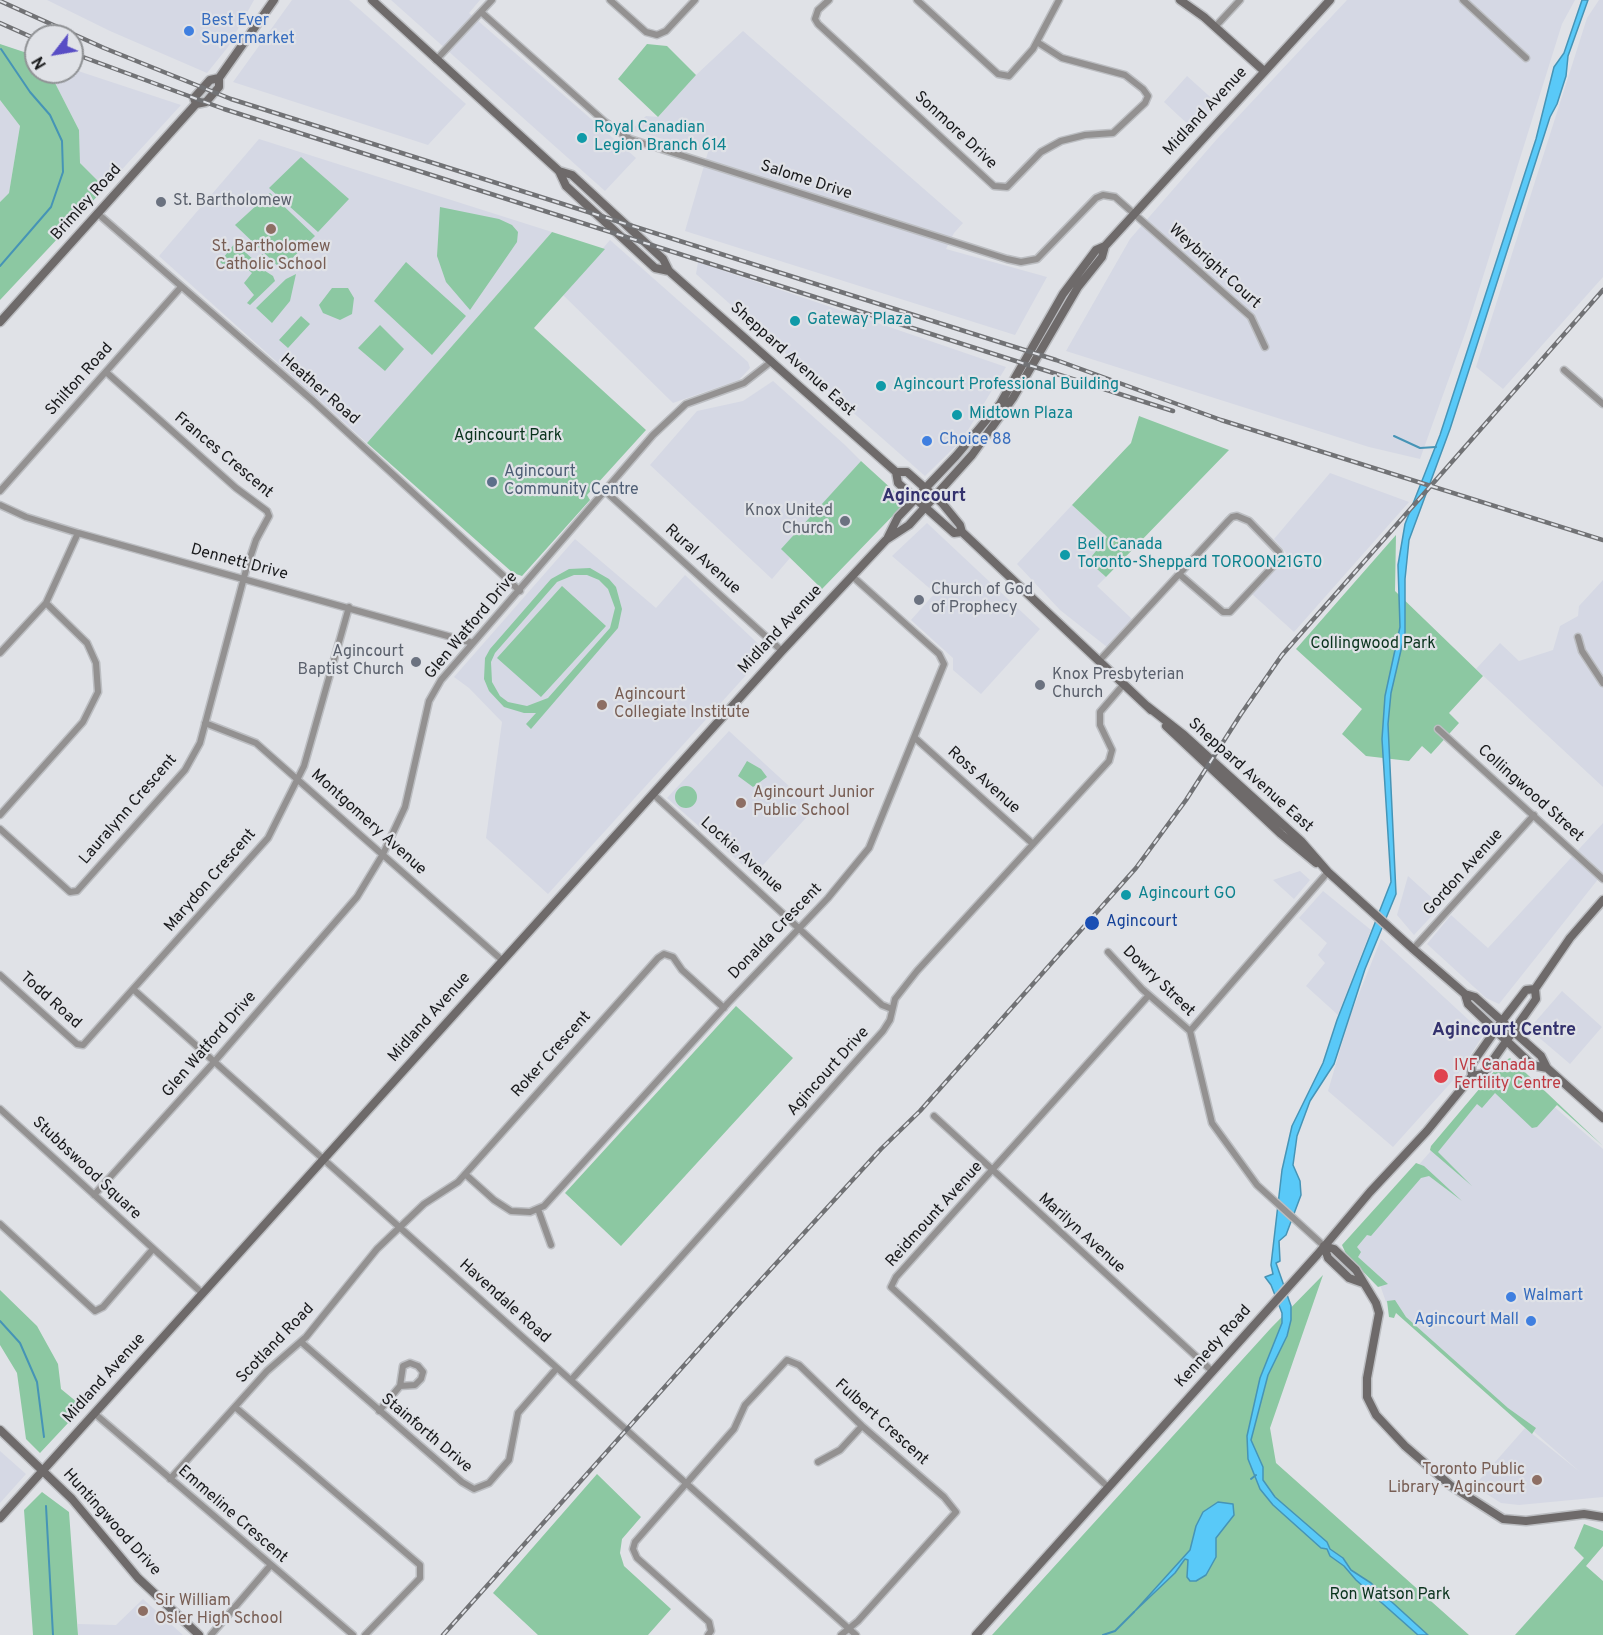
<!DOCTYPE html>
<style>
body{margin:0}
#map{position:relative;width:1603px;height:1635px;overflow:hidden;background:#e0e2e7;font-family:Overpass,sans-serif}
canvas{display:block}
.north{position:absolute;left:24px;top:24px;width:60px;height:60px;box-sizing:border-box;background:#e0e2e7;border:2px solid #909295;border-radius:50%;rotate:239deg;font-size:16px;font-weight:700;line-height:24px;text-align:center;color:#18191b}
.north::after{content:'';display:block;margin:auto;width:21px;height:27px;background:#584dc5;clip-path:polygon(50% 0,100% 100%,50% 72%,0 100%)}
</style>
<div id="map">
<canvas width="1603" height="1635"></canvas>
<div class="north">N</div>
</div>
<script>
const context = document.querySelector('canvas').getContext('2d');
context.lineJoin = 'round';
function paint(path, color) { context.fillStyle = color; context.fill(path, 'evenodd'); }
const poly = rows => new Path2D(rows.map(r => 'M' + r).join(''));
function strokePath(path, color, width, dash) { context.strokeStyle = color; context.lineWidth = width; context.lineCap = dash ? 'butt' : 'round'; context.setLineDash(dash || []); context.stroke(path); }
function label(font, color, halo, rows, align = 'center') {
  context.font = font + ' Overpass,sans-serif'; context.lineWidth = 4.5; context.setLineDash([]); context.textBaseline = 'middle'; context.strokeStyle = halo; context.fillStyle = color; for (const [text, x, y, turn = 0] of rows) {
    context.save(); context.translate(x, y); context.rotate((+turn || 0) * Math.PI / 180); context.textAlign = isNaN(turn) ? turn : align; if (halo) context.strokeText(text, 0, 0); context.fillText(text, 0, 0); context.restore();
  }
}
paint(poly([
 [47,0,254,0,228,47,207,73,110,31],
 [292,0,349,0,466,104,428,145,233,82],
 [391,0,480,0,469,13,636,158,605,191],
 [1347,0,1575,0,1562,24,1467,328,1420,459,1369,447,1066,351,1130,239,1217,139],
 [1599,0,1603,0,1603,277,1503,389,1476,367,1587,18],
 [743,31,963,223,954,233,946,249,1047,277,1015,335,685,231,708,152,631,130,646,116,658,117,696,75],
 [72,69,181,105,105,188,80,163,79,130,55,83,64,72,72,72],
 [1187,76,1218,104,1194,130,1164,102],
 [0,100,20,126,9,193,0,202],
 [259,139,552,232,367,443,159,256],
 [610,240,748,362,750,368,739,380,673,403,563,295],
 [698,262,866,319,1006,367,962,440,925,476,696,274],
 [773,381,845,445,861,461,782,549,790,558,772,579,650,465,697,411,743,401],
 [1330,473,1409,502,1294,632,1252,594,1287,554,1274,539],
 [1072,505,1107,537,1088,561,1106,577,1097,586,1132,619,1107,647,1060,610,1017,564],
 [927,523,1040,629,981,694,953,670,953,658,911,620,935,593,892,556],
 [575,539,656,608,685,575,767,652,548,894,486,838,502,722,469,688,454,677],
 [1603,580,1603,787,1476,669,1500,643,1519,661,1553,650,1560,626,1578,616,1579,606],
 [729,731,814,809,754,875,667,798],
 [1603,823,1603,873,1499,1004,1486,998,1427,944,1451,915,1488,948],
 [1300,871,1310,880,1294,899,1273,880],
 [1408,876,1441,906,1414,935,1397,915],
 [1323,891,1371,930,1338,1015,1306,986,1325,963,1318,955,1327,943,1299,918],
 [1381,939,1484,1034,1456,1077,1393,1147,1328,1091,1350,1016],
 [1562,991,1602,1027,1570,1064,1529,1029],
 [1506,1065,1603,1149,1603,1497,1519,1505,1501,1503,1474,1486,1525,1428,1580,1472,1386,1302,1379,1282,1346,1248],
 [0,1451,26,1474,0,1503],
 [143,1599,183,1635,78,1635,78,1624,116,1625]
]), '#d5d8e4');
paint(poly([
 [0,44,36,56,36,72,64,72,55,83,79,130,80,163,105,188,0,300,0,202,9,193,20,126,0,100],
 [647,44,667,46,696,75,658,117,618,79],
 [301,157,349,199,318,232,269,188],
 [270,193,315,236,281,269,235,225],
 [440,207,499,219,512,225,518,232,517,242,470,310,446,282,437,256],
 [552,232,605,249,534,328,646,430,587,495,590,500,522,576,513,573,367,443],
 [235,243,255,261,262,254,267,258,259,267,273,276,275,281,250,305,247,303,254,295,244,283,252,273,239,262,230,271,220,262],
 [406,262,466,316,432,355,374,301],
 [296,274,290,301,272,323,256,308,286,279],
 [332,288,348,288,354,298,352,314,340,320,323,313,319,305],
 [301,316,310,324,288,348,279,340],
 [380,325,404,349,385,371,358,348],
 [1139,416,1229,450,1106,577,1088,561,1107,537,1072,505,1131,443],
 [861,461,906,502,822,589,781,549],
 [1396,535,1395,591,1483,676,1449,713,1459,723,1431,754,1422,746,1409,761,1366,756,1342,734,1362,709,1296,649],
 [590,568,609,579,616,587,622,609,618,628,531,729,526,724,536,713,524,713,504,707,489,691,484,679,485,658,490,649,551,579,569,569],
 [574,575,587,575,599,580,608,589,615,608,610,628,548,698,527,706,508,702,500,696,492,682,491,662,495,653,557,582],
 [562,586,606,626,541,697,497,658],
 [747,761,761,769,767,777,753,787,738,776],
 '675 797a11 11 0 1 1 22 0a11 11 0 1 1-22 0Z',
 [736,1006,793,1058,621,1246,565,1193],
 [1510,1058,1603,1146,1557,1105,1537,1127,1532,1128,1495,1093,1482,1108,1477,1104,1438,1152,1472,1186,1430,1150,1431,1146,1502,1062],
 [1416,1163,1424,1166,1462,1201,1429,1176,1421,1178,1371,1236,1367,1235,1357,1247,1361,1252,1358,1257,1388,1284,1378,1287,1346,1254,1342,1245],
 [1323,1275,1270,1428,1276,1463,1469,1635,992,1635,1271,1328],
 [0,1290,37,1326,58,1364,61,1389,83,1407,40,1453,26,1439,17,1373,0,1345],
 [1395,1300,1406,1317,1508,1408,1536,1428,1532,1434,1396,1313,1394,1318,1389,1317,1387,1301],
 [597,1474,641,1517,622,1539,620,1553,624,1566,671,1609,648,1635,538,1635,493,1593],
 [42,1492,69,1512,78,1635,33,1635,24,1510],
 [1584,1524,1603,1531,1603,1546,1586,1566,1603,1581,1603,1635,1515,1635,1584,1558,1574,1548]
]), '#8cc8a2');
const water = poly([
 [1582,0,1588,0,1568,56,1566,76,1557,104,1550,117,1450,429,1409,540,1405,579,1405,633,1391,693,1388,724,1396,894,1365,969,1334,1064,1310,1101,1297,1136,1293,1165,1300,1181,1301,1195,1286,1235,1279,1241,1280,1261,1276,1263,1291,1306,1291,1320,1287,1336,1268,1375,1251,1440,1263,1467,1263,1480,1275,1497,1327,1542,1330,1549,1343,1558,1351,1570,1371,1583,1428,1635,1418,1635,1356,1580,1344,1566,1330,1556,1327,1549,1321,1548,1273,1505,1260,1489,1248,1459,1247,1436,1260,1378,1282,1323,1282,1313,1271,1285,1265,1277,1273,1274,1271,1265,1282,1170,1292,1126,1323,1063,1337,1020,1391,882,1382,739,1385,696,1400,627,1398,565,1405,524,1440,435,1536,139,1554,67,1564,53,1582,0],
 [1218,1502,1233,1504,1234,1515,1216,1538,1216,1557,1206,1575,1196,1581,1190,1581,1187,1577,1188,1560,1185,1559,1175,1573,1134,1612,1190,1550,1196,1526,1203,1512,1218,1502]
]);
paint(water, '#59c9f8');
strokePath(water, '#4694b6', 1.5);
strokePath(poly([
 [0,266,51,207,63,172,62,141,50,115,30,92,1,49],
 [1394,436,1420,448,1436,447],
 [0,1321,20,1343,37,1382,44,1437],
 [1251,1479,1256,1475],
 [46,1506,53,1635],
 [1103,1635,1115,1631,1134,1612]
]), '#4694b6', 2);
const street = poly([
 [610,0,646,32,657,35,666,31,695,0],
 [829,0,818,10,815,19,818,24,994,186,1007,187,1041,152,1061,141,1085,135,1113,133,1145,103,1148,96,1143,89,1125,75,1062,58,1037,42],
 [917,0,998,74,1009,76,1033,49,1059,0],
 [1463,0,1526,58],
 [481,12,605,122,630,139,1007,259,1021,262,1037,259,1096,198,1103,195,1115,197,1251,317,1265,347],
 [1215,27,1240,0],
 [436,60,492,0],
 [97,213,312,400,520,591],
 [1564,370,1603,404],
 [0,491,181,287],
 [605,491,782,651],
 [0,505,26,517,78,533,473,643],
 [1578,637,1582,651,1603,683],
 [0,653,46,603,78,533],
 [1099,661,1228,521,1232,517,1237,516,1249,521,1279,552,1276,563,1230,612,1223,612,1179,574],
 [205,723,256,743,502,960],
 [1438,729,1603,879],
 [915,738,1033,844],
 [653,794,882,1005,892,1009],
 [0,815,83,722,98,692,96,663,87,643,46,603],
 [0,829,70,892,77,891,185,770,200,743,246,570,256,540,269,516,267,511,236,488,106,372],
 [1413,949,1534,815],
 [1108,952,1142,989,1190,1031],
 [0,975,77,1044,83,1045,268,838,304,766,349,607],
 [134,990,856,1635],
 [1190,1031,1212,1123,1257,1185,1324,1246],
 [1190,1031,1328,872],
 [0,1109,202,1293],
 [934,1116,1212,1371],
 [465,1174,494,1200,511,1211,530,1212,544,1206,728,1003,828,898,869,848,944,664,939,654,852,576],
 [94,1195,215,1061,357,897,383,854,405,807,429,701,441,680,653,435,686,404,744,383,772,361],
 [538,1209,551,1245],
 [0,1224,95,1311,103,1307,153,1249],
 [301,1342,462,1482,474,1489,489,1483,509,1460,518,1413,557,1368],
 [571,1380,883,1031,890,1020,895,999,917,971,1109,761,1112,750,1100,725,1100,712,1124,684],
 [235,1407,420,1565,420,1578,365,1635],
 [379,1411,400,1386,403,1366,410,1363,418,1366,423,1372,421,1379,415,1385,400,1386],
 [94,1413,353,1635],
 [818,1462,840,1450,862,1426],
 [170,1479,267,1371,306,1337,377,1249,424,1204,458,1182,658,958,664,954,673,957,682,970,724,1008],
 [1108,1487,891,1287,896,1277,1149,995],
 [211,1635,270,1566],
 [708,1635,711,1631,709,1622,637,1558,633,1549,635,1542,734,1429,745,1405,787,1360,799,1365,862,1426,944,1497,956,1512,858,1621,841,1635]
]);
const secondary = poly([
 [372,0,559,171,566,186,655,268,669,271],
 [1180,0,1204,17,1264,71],
 [196,104,194,98,210,80,219,78],
 [559,171,572,175,663,259,669,271,896,472,898,483,954,533,962,532],
 [0,322,196,104,206,102,219,87,219,78,274,0],
 [896,472,907,472,942,503,960,525,962,532,1151,710],
 [888,537,898,517,956,456,1000,404,1063,294,1096,250,1105,246,1330,0],
 [1147,706,1184,735,1301,841,1328,872,1413,949,1465,994,1475,997,1541,1056,1547,1068,1603,1118],
 [1166,726,1281,834,1316,863],
 [1465,994,1468,1004,1532,1065,1547,1068],
 [1472,1076,1483,1074,1536,999,1535,989,1570,938,1603,900],
 [1324,1246,1334,1249,1356,1270,1376,1303,1379,1313,1367,1378,1367,1397,1376,1415,1405,1446,1450,1485,1503,1519,1526,1521,1584,1514,1603,1517],
 [1324,1246,1328,1258,1349,1278,1363,1283],
 [0,1430,72,1499,138,1578,199,1635],
 [0,1518,782,651,886,540,909,525,972,455,1013,398,1078,287,1102,257,1105,246],
 [976,1635,1317,1255,1370,1192,1427,1131,1472,1076,1471,1065,1502,1021,1526,990,1535,989]
]);
strokePath(street, '#bcbec2', 9);
strokePath(secondary, '#bcbec2', 11);
strokePath(street, '#939191', 6);
strokePath(secondary, '#6e6a6a', 8);
const rail = poly([
 [0,1,104,48,231,99,1056,360,1221,420,1603,540],
 [0,23,36,39],
 [72,53,224,109,1173,411],
 [443,1635,738,1305,881,1149,920,1111,1136,868,1186,800,1241,714,1282,655,1603,290]
]);
strokePath(rail, '#717275', 4.5);
strokePath(rail, '#e0e2e7', 2, [7]);
for (const [x, y, r, color] of [
 [189,31,6,"#3f7fe0"],
 [582,138,6,"#0f9aa8"],
 [161,202,6,"#6b7280"],
 [271,229,6,"#8d6e63"],
 [795,321,6,"#0f9aa8"],
 [881,386,6,"#0f9aa8"],
 [957,415,6,"#0f9aa8"],
 [927,441,6,"#3f7fe0"],
 [492,482,6,"#5c6f8a"],
 [845,521,6,"#6b7280"],
 [1065,555,6,"#0f9aa8"],
 [919,600,6,"#6b7280"],
 [416,662,6,"#6b7280"],
 [1040,685,6,"#6b7280"],
 [602,705,6,"#8d6e63"],
 [741,803,6,"#8d6e63"],
 [1126,895,6,"#0f9aa8"],
 [1092,923,8,"#1a4fb4"],
 [1441,1076,8,"#e0444e"],
 [1511,1297,6,"#3f7fe0"],
 [1531,1321,6,"#3f7fe0"],
 [1537,1480,6,"#8d6e63"],
 [143,1611,6,"#8d6e63"]
]) { const dot = new Path2D(); dot.arc(x, y, r, 0, 2 * Math.PI); context.fillStyle = color; context.fill(dot); strokePath(dot, '#e0e2e7', 2); }
label('16px', '#366cbe', '#e0e2e7', [
 ["Best Ever",201,22],
 ["Supermarket",201,40],
 ["Choice 88",939,441],
 ["Walmart",1523,1297],
 ["Agincourt Mall",1519,1321,"right"]
], 'left');
label('16px', '#18191b', '#e0e2e7', [
 ["Midland Avenue",1206,112,-47],
 ["Sonmore Drive",955,131,43],
 ["Salome Drive",806,181,18],
 ["Brimley Road",87,203,-48],
 ["Weybright Court",1214,267,42],
 ["Sheppard Avenue East",792,360,42],
 ["Shilton Road",80,380,-48],
 ["Heather Road",319,390,41],
 ["Frances Crescent",223,456,40],
 ["Rural Avenue",702,560,42],
 ["Dennett Drive",239,563,15],
 ["Glen Watford Drive",472,626,-50],
 ["Midland Avenue",781,630,-47],
 ["Sheppard Avenue East",1250,776,42],
 ["Ross Avenue",983,781,42],
 ["Collingwood Street",1530,794,42],
 ["Lauralynn Crescent",129,810,-49],
 ["Montgomery Avenue",368,823,42],
 ["Lockie Avenue",741,856,42],
 ["Gordon Avenue",1464,873,-48],
 ["Marydon Crescent",211,881,-49],
 ["Donalda Crescent",776,932,-46],
 ["Dowry Street",1158,982,44],
 ["Todd Road",50,1001,42],
 ["Midland Avenue",430,1018,-48],
 ["Glen Watford Drive",210,1045,-49],
 ["Roker Crescent",552,1055,-48],
 ["Agincourt Drive",829,1072,-48],
 ["Stubbswood Square",86,1169,43],
 ["Reidmount Avenue",935,1215,-48],
 ["Marilyn Avenue",1081,1234,42],
 ["Havendale Road",504,1302,42],
 ["Scotland Road",276,1344,-46],
 ["Kennedy Road",1214,1347,-48],
 ["Midland Avenue",105,1379,-48],
 ["Fulbert Crescent",881,1423,42],
 ["Stainforth Drive",426,1434,40],
 ["Emmeline Crescent",232,1515,41],
 ["Huntingwood Drive",111,1523,48]
]);
label('16px', '#0d838f', '#e0e2e7', [
 ["Royal Canadian",594,129],
 ["Legion Branch 614",594,147],
 ["Gateway Plaza",807,321],
 ["Agincourt Professional Building",893,386],
 ["Midtown Plaza",969,415],
 ["Bell Canada",1077,546],
 ["Toronto-Sheppard TOROON21GT0",1077,564],
 ["Agincourt GO",1138,895]
], 'left');
label('16px', '#5b616d', '#e0e2e7', [
 ["St. Bartholomew",173,202],
 ["Knox United",833,512,"right"],
 ["Church",833,530,"right"],
 ["Church of God",931,591],
 ["of Prophecy",931,609],
 ["Agincourt",404,653,"right"],
 ["Baptist Church",404,671,"right"],
 ["Knox Presbyterian",1052,676],
 ["Church",1052,694]
], 'left');
label('16px', '#785e54', '#e0e2e7', [
 ["St. Bartholomew",271,248,"center"],
 ["Catholic School",271,266,"center"],
 ["Agincourt",614,696],
 ["Collegiate Institute",614,714],
 ["Agincourt Junior",753,794],
 ["Public School",753,812],
 ["Toronto Public",1525,1471,"right"],
 ["Library - Agincourt",1525,1489,"right"],
 ["Sir William",155,1602],
 ["Osler High School",155,1620]
], 'left');
label('16px', '#0a331d', '#e0e2e7', [
 ["Agincourt Park",508,437],
 ["Collingwood Park",1373,645],
 ["Ron Watson Park",1390,1596]
]);
label('16px', '#4e5e75', '#e0e2e7', [
 ["Agincourt",504,473],
 ["Community Centre",504,491]
], 'left');
label('16px', '#164399', '#e0e2e7', [
 ["Agincourt",1106,923]
], 'left');
label('16px', '#be3a42', '#e0e2e7', [
 ["IVF Canada",1454,1067],
 ["Fertility Centre",1454,1085]
], 'left');
label('bold 18px', '#34326e', '#e0e2e7', [
 ["Agincourt",924,497],
 ["Agincourt Centre",1504,1031]
]);
</script>
